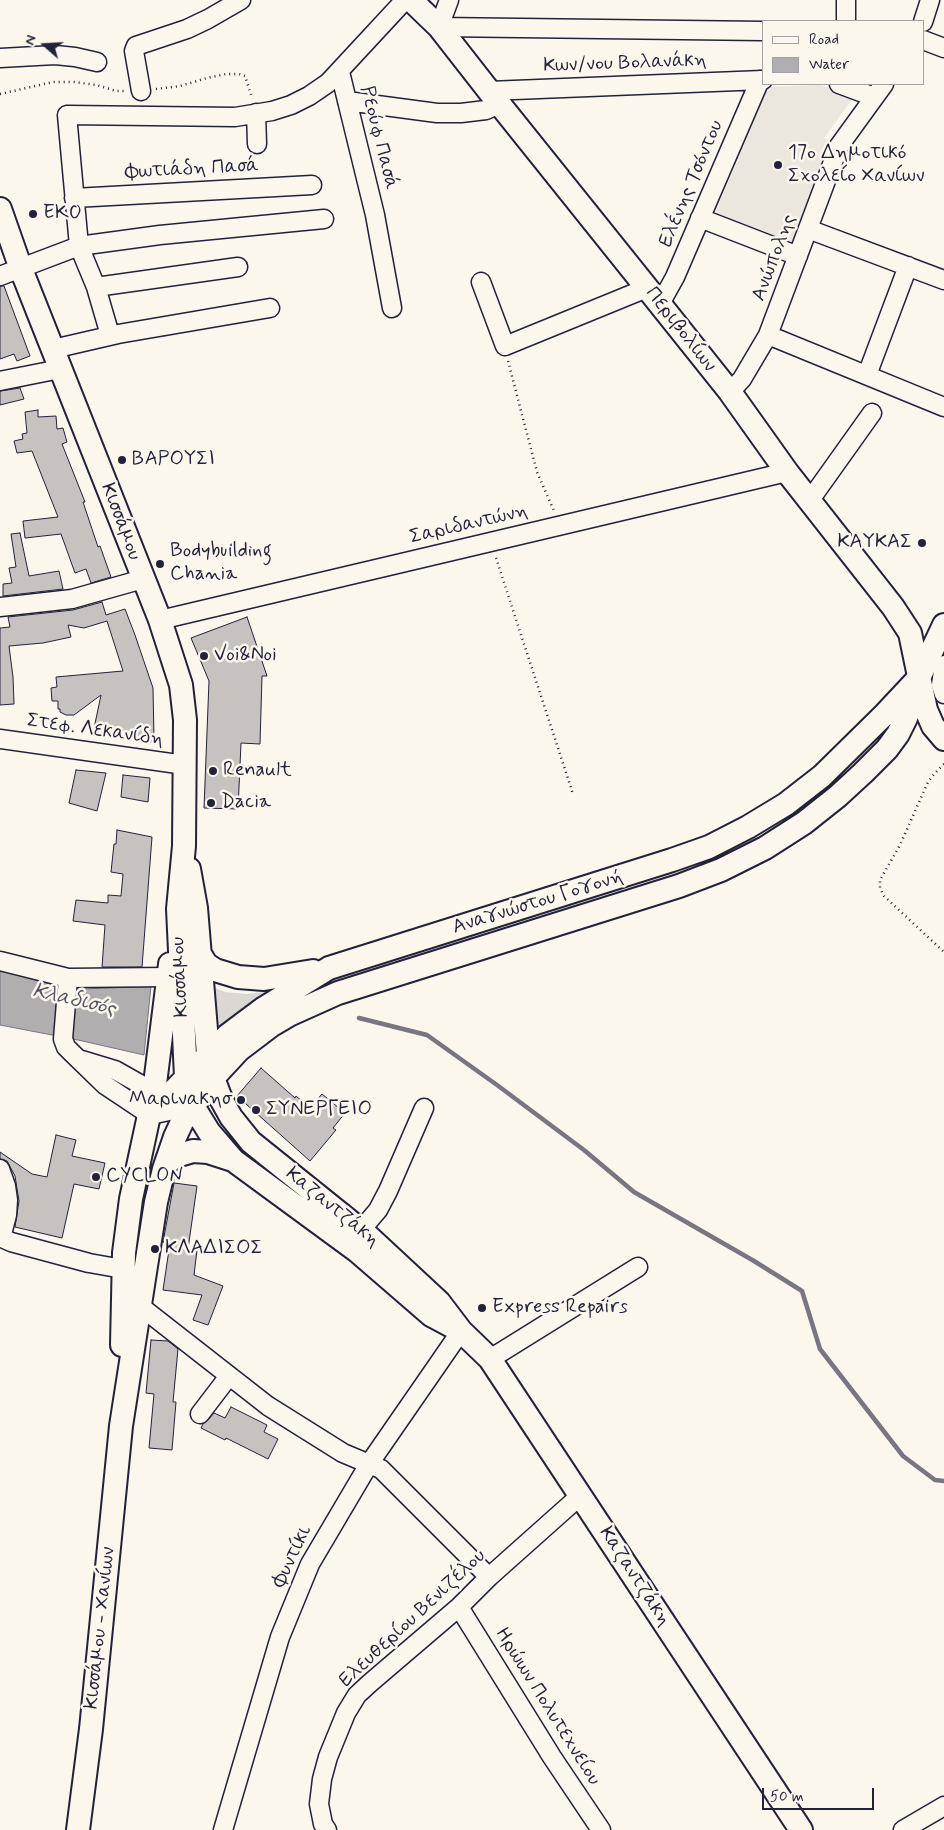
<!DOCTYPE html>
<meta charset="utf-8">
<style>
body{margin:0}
#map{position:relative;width:944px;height:1830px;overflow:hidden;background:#fbf7ec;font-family:Mynerve,sans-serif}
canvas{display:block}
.legend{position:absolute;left:762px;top:20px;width:162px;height:65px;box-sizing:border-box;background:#fbf7ec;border:1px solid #a4a2a5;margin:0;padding:6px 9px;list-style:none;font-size:15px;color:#22223b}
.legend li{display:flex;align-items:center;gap:10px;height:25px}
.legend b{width:25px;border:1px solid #a4a2a5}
.north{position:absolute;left:20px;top:20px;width:50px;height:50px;-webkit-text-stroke:4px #fbf7ec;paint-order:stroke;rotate:289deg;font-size:14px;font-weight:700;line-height:20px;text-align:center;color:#22223b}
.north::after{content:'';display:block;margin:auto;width:18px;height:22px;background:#22223b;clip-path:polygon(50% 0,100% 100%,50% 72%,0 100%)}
.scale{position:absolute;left:762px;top:1788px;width:112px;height:22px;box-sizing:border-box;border:2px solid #22223b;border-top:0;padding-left:6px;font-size:15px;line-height:18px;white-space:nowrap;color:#22223b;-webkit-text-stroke:4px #fbf7ec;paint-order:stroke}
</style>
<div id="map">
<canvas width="944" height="1830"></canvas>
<ul class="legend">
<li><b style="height:6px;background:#fbf7ec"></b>Road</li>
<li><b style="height:14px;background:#b1aeb0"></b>Water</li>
</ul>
<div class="north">N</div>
<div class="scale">50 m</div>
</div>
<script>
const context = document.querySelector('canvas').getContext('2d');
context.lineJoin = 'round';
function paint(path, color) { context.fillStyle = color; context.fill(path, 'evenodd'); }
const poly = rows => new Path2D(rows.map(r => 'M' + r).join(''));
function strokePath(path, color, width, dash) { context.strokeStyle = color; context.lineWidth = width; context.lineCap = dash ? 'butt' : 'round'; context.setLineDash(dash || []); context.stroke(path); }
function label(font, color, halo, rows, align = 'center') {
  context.font = font + ' Mynerve,sans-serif'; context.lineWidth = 5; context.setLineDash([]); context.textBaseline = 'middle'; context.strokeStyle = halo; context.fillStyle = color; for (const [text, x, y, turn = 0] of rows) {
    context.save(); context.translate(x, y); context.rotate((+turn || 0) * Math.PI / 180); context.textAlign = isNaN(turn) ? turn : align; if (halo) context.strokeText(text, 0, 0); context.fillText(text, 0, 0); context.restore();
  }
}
paint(poly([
 [821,85,853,98,824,138,830,141,812,188,815,190,793,247,714,216,768,87]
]), '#ebe7df');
paint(poly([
 [210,986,225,992,247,994,271,991,272,993,215,1029]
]), '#dbd8d3');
const water = poly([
 [0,970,61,987,85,989,151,986,144,1055,78,1040,0,1025,0,970]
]);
paint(water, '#b1aeb0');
strokePath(water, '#787681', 1);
strokePath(poly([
 [359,1018,427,1035,497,1085,584,1150,634,1192,754,1261,802,1291,820,1349,903,1456,935,1480,944,1481]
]), '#787681', 4.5);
const building = poly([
 [0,286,4,286,30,356,17,361,14,354,0,359,0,286],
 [20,388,24,399,0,405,0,391,20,388],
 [38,410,38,417,56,416,57,429,63,428,67,442,62,444,85,502,83,502,98,547,100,546,111,577,91,583,86,569,75,573,61,534,25,538,23,521,58,517,32,451,17,453,14,441,23,439,22,434,27,433,25,412,38,410],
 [20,533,29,576,59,571,63,589,3,596,3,584,12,583,9,568,16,567,11,534,20,533],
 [102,602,106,615,125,609,135,635,153,688,154,739,152,740,151,742,93,733,101,695,74,715,66,715,60,712,60,709,58,709,58,701,52,701,51,688,57,687,56,677,123,671,107,621,84,628,68,625,71,637,43,643,9,646,13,677,14,704,0,705,0,628,10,627,8,617,73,610,102,602],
 [247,617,267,676,262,676,260,744,241,743,238,809,204,808,209,681,191,638,247,617],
 [76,770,106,773,97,811,69,803,76,770],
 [123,775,150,778,148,802,121,797,123,775],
 [117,830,152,837,142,967,102,967,105,925,73,921,76,900,108,903,108,895,121,896,123,874,111,872,114,844,116,844,117,830],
 [261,1068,295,1098,296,1096,310,1108,322,1094,345,1113,333,1128,336,1130,310,1161,237,1096,261,1068],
 [56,1135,76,1140,72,1156,105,1163,99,1189,74,1184,62,1238,15,1227,19,1201,15,1176,7,1161,0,1159,0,1152,32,1174,47,1177,56,1135],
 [174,1183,197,1186,188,1249,197,1250,194,1275,223,1286,208,1325,193,1320,202,1295,163,1290,170,1243,163,1242,174,1183],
 [151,1340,168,1341,178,1349,173,1402,176,1402,172,1450,149,1448,154,1394,146,1393,151,1340],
 [231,1407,267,1425,264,1432,278,1439,268,1459,226,1438,225,1440,201,1428,203,1424,208,1420,214,1413,225,1418,231,1407]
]);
paint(building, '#c6c2c0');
strokePath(building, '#22223b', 1);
const minor = poly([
 [449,0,439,27,763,31],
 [846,0,846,21],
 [923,22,930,0],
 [923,40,944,48],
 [0,58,55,55,75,57,97,62],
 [340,72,375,215,392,308],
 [839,84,874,97],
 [141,91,134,51,136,46,187,29,208,19,241,0],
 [489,91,763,80],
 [347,101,437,113,461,113,486,110,499,104],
 [256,113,257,144],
 [74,198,312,185],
 [700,218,798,256],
 [808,229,944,280],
 [0,276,79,246,67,115,235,117,272,111,291,105,309,96,328,83,405,0],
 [481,282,505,346,647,288],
 [96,287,238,267],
 [660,304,675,277,760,80],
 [110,335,96,287,79,246,160,235,324,219],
 [768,335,944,407],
 [53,349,118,334,270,308],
 [867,375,908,266],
 [0,381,60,369],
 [730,392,742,379,768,335,839,146,884,84],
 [810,500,872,413],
 [0,607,72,599,143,579],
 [160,620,787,472],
 [944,665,941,685,944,694],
 [0,739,185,765],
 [0,961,68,978,168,977],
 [68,978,63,1039,66,1047,72,1053,105,1085,150,1115,193,1106],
 [82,1060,115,1070,154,1092,165,1096],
 [0,1169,6,1186,8,1200,7,1215,1,1238],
 [361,1230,378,1210,388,1191,424,1108],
 [0,1237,11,1242,89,1263,123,1269],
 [129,1304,140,1306,268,1406,343,1453,381,1469,489,1577],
 [490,1359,638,1267],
 [200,1414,229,1376],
 [459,1607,552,1757,601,1830],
 [223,1830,280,1637,310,1564,369,1464,461,1331],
 [327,1830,323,1824,319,1804,322,1779,328,1757,346,1713,357,1695,370,1683,459,1607,489,1577,581,1495],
 [903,1830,944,1806]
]);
const major = poly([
 [411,0,439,27,489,91,647,288,730,392,787,472,893,607,910,633,926,710,933,726,944,739],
 [0,209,21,269,160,620,181,685,185,720,184,846,178,909,186,1077,193,1106,209,1132,233,1160,357,1251,431,1315,461,1331],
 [189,869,196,908,208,1054,213,1078,221,1099,231,1117,251,1142,368,1236,439,1302,461,1331,490,1359,801,1830],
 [200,954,206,964,215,970,238,977,264,979,313,971],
 [150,1115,228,1035,264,1008,329,968,672,860,709,847,748,827,786,804,822,776,885,714,915,682],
 [164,1169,169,1161,176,1156,193,1151,208,1152,233,1160],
 [122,1345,124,1253,131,1199,154,1092,170,964],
 [78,1830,91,1729,121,1426,156,1202,164,1169,175,1137,182,1122,213,1078,239,1050,272,1025,289,1015,338,993,679,886,721,870,765,848,804,823,838,796,863,773,887,749,898,734,906,718,919,678,944,625]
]);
strokePath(minor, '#22223b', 21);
strokePath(major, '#22223b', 26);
strokePath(poly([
 [156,89,180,86,207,78,226,74,239,74,245,76,252,98],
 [0,94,53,82,74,82,97,85,116,91,126,91],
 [508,361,537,472,554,511],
 [496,558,573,794],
 [944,764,934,774,928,782,900,845,880,880,880,888,884,896,944,952]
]), '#22223b', 2.5, [1, 4]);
strokePath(minor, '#fbf7ec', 18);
strokePath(major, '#fbf7ec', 22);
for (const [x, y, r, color] of [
 [778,165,5,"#22223b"],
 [33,214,5,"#22223b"],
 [122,460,5,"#22223b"],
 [922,543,5,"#22223b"],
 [160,564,5,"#22223b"],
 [204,656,5,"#22223b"],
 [213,771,5,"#22223b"],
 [211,803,5,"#22223b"],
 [241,1100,5,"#22223b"],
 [256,1110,5,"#22223b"],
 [96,1177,5,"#22223b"],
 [155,1249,5,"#22223b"],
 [482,1308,5,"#22223b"]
]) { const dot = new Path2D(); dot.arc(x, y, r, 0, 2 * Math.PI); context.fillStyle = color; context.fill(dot); strokePath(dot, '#fbf7ec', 2); }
label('20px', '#22223b', '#fbf7ec', [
 ["Κων/νου Βολανάκη",625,64,-2],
 ["Ρεούφ Πασά",378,138,76],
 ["Φωτιάδη Πασά",192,170,-3],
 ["Ελένης Τσόντου",692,184,-67],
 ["Ανώπολης",775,258,-69],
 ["Περιβολίων",680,330,52],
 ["Κισσάμου",120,522,69],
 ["Σαριδαντώνη",469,525,-13],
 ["Στεφ. Λεκανίδη",95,731,8],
 ["Αναγνώστου Γογονή",538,903,-17],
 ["Κισσάμου",181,977,-93],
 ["Καζαντζάκη",332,1208,39],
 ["Φυντίκι",293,1557,-64],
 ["Καζαντζάκη",634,1577,57],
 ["Ελευθερίου Βενιζέλου",413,1619,-43],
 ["Κισσάμου - Χανίων",101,1628,-84],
 ["Ηρώων Πολυτεχνείου",547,1707,58]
]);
label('20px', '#22223b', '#fbf7ec', [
 ["17ο Δημοτικό",788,154],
 ["Σχολείο Χανίων",788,177],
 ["EKO",43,214],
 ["ΒΑΡΟΥΣΙ",132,460],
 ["ΚΑΥΚΑΣ",912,543,"right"],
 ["Bodybuilding",170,552],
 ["Chania",170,575],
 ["Voi&Noi",214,656],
 ["Renault",223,771],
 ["Dacia",221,803],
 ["Μαρινακησ",231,1100,"right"],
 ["ΣΥΝΕΡΓΕΙΟ",266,1110],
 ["CYCLON",106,1177],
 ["ΚΛΑΔΙΣΟΣ",165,1249],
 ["Express Repairs",492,1308]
], 'left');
label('italic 21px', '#545364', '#fbf7ec', [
 ["Κλαδισός",74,1001,13]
]);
</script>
